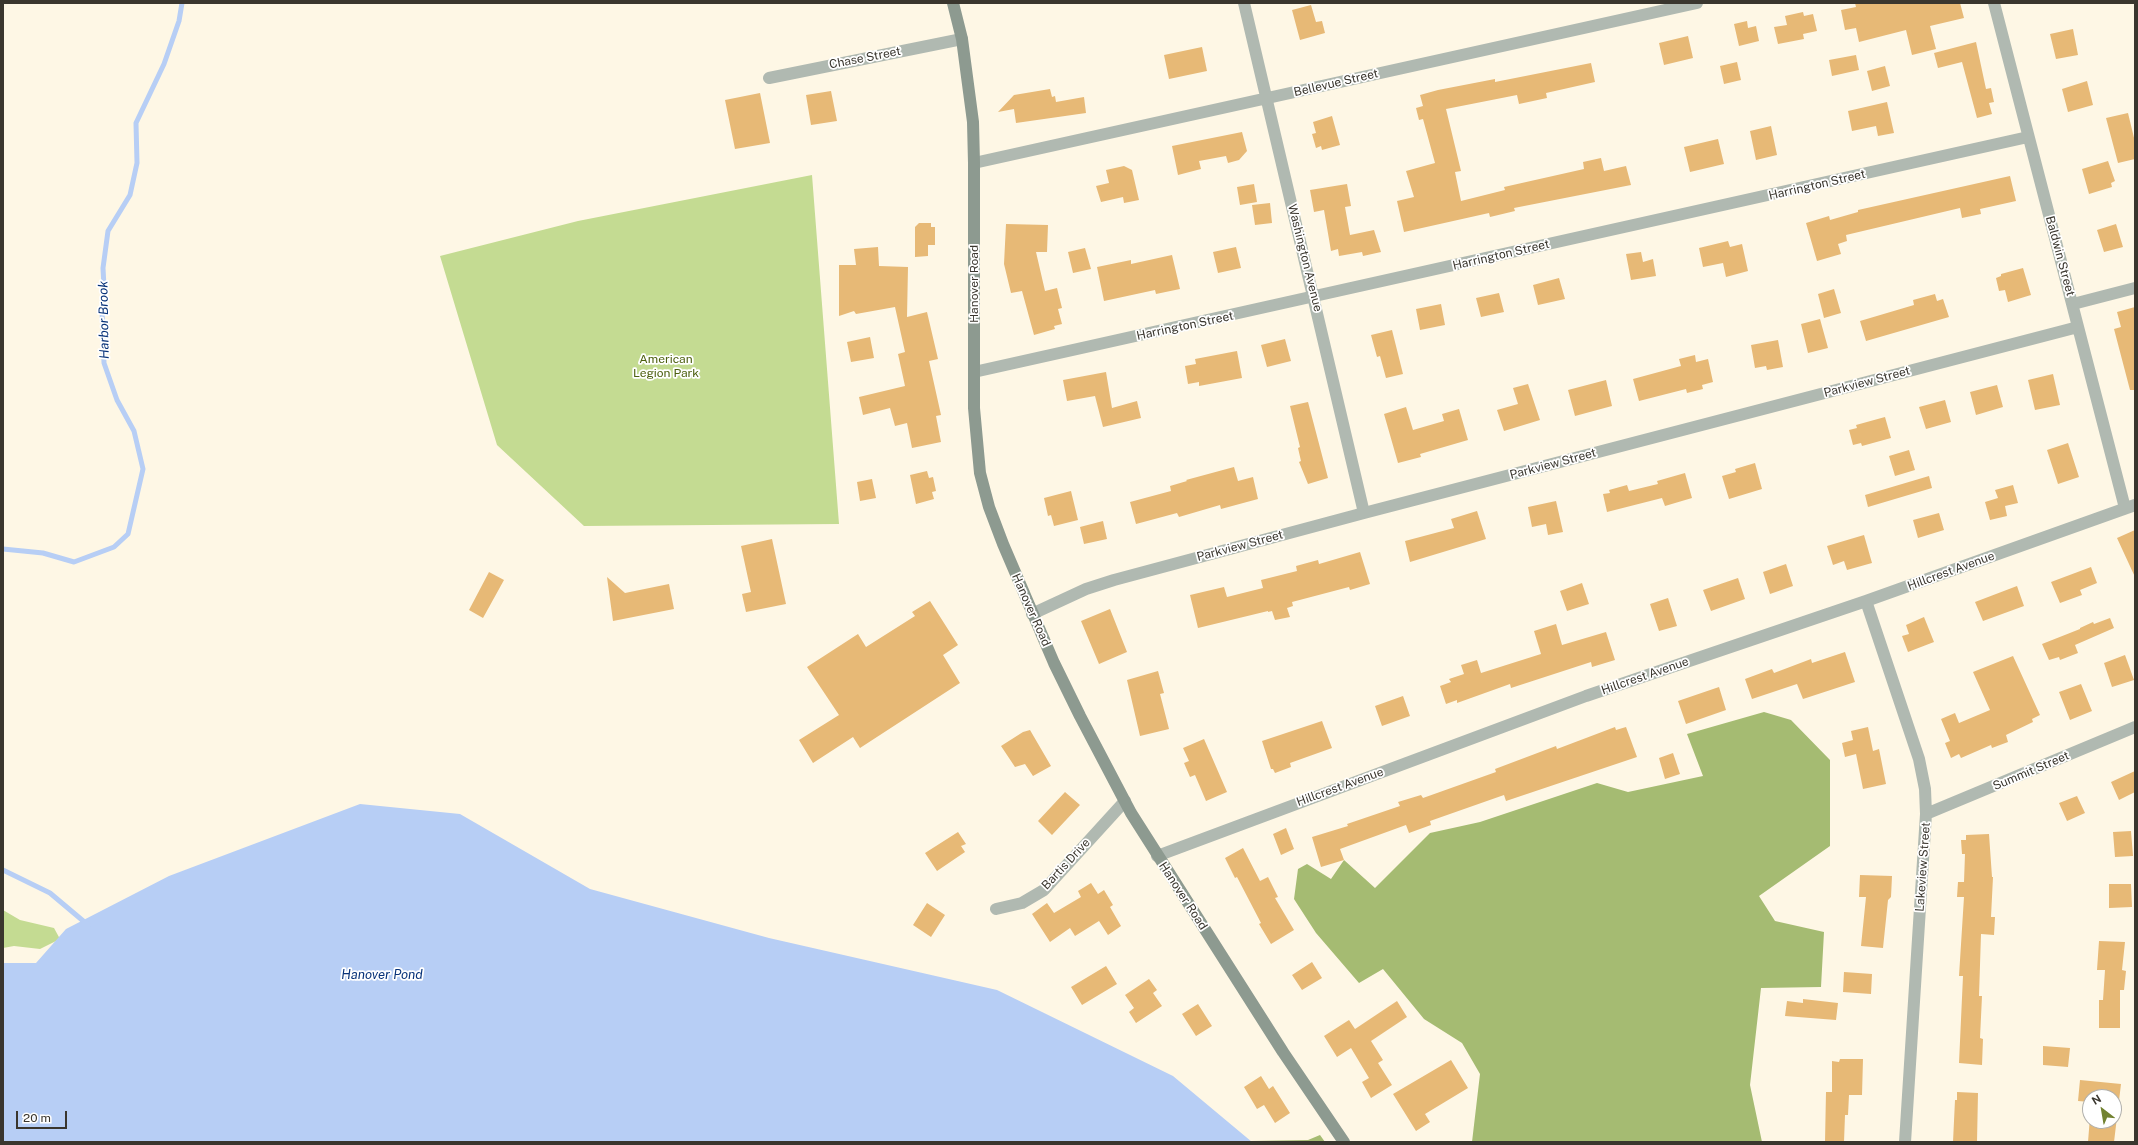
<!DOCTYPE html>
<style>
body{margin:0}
#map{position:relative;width:2138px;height:1145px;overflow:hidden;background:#fef7e5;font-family:"Public Sans",sans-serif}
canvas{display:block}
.frame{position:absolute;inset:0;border:4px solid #3a362e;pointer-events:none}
.north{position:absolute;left:2082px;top:1089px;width:40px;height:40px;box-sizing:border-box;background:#fff;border:1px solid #b0afab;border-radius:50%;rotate:329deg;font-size:11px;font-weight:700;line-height:16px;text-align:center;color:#3a362e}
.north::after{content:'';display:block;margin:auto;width:14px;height:18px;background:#728231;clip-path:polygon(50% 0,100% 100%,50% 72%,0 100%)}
.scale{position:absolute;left:16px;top:1111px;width:51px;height:18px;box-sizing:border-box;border:2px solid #3a362e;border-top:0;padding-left:5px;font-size:12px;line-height:14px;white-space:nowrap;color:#3a362e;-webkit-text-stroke:3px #fff;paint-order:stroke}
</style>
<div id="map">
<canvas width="2138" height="1145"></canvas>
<div class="frame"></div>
<div class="north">N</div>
<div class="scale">20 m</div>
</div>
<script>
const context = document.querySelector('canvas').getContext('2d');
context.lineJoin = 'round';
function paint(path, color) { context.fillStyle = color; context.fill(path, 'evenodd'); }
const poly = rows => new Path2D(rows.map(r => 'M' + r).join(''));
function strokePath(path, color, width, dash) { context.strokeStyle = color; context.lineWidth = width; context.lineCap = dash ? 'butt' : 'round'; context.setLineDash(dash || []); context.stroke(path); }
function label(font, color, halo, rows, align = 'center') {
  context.font = font + ' "Public Sans",sans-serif'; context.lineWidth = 3.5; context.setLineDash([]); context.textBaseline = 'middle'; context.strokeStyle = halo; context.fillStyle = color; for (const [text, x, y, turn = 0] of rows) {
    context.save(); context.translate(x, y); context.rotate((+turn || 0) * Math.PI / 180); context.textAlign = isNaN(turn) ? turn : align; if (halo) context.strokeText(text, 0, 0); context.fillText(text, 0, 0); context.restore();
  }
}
paint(poly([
 [812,175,839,524,584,526,497,445,440,256,578,221],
 [3,910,20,920,54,928,60,939,40,949,14,946,3,948]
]), '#c4db92');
paint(poly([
 [1764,712,1791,720,1830,760,1830,846,1759,896,1775,921,1824,932,1821,987,1761,988,1750,1085,1762,1142,1472,1142,1480,1074,1462,1043,1424,1019,1383,969,1359,983,1316,933,1294,899,1298,869,1307,864,1331,879,1344,860,1375,888,1430,833,1480,822,1597,783,1628,792,1703,776,1687,734],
 [1320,1135,1325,1142,1251,1141,1308,1140]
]), '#a5bb72');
paint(poly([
 [360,804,460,814,590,889,769,938,997,990,1173,1076,1252,1142,3,1142,3,963,36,963,66,929,169,876]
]), '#b7cef5');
strokePath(poly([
 [3,549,43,553,74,562,114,547,128,534,143,469,134,431,117,400,104,363,102,310,105,306,103,268,108,231,130,195,137,163,136,123,164,64,179,21,182,3],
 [3,870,50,893,88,925]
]), '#b7cef5', 5);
paint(poly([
 [1855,3,1960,3,1964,18,1930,26,1936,49,1912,55,1906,30,1859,42,1856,28,1845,30,1841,10,1856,7],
 [1311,5,1316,22,1322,21,1325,33,1300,40,1292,10],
 [1803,12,1804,16,1813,14,1817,31,1803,34,1804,39,1778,44,1774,27,1787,25,1785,16],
 [1747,21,1748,28,1756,26,1759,41,1739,46,1734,24],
 [2073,29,2078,55,2056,59,2050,34],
 [1688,36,1693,58,1664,65,1659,43],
 [1976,42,1986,89,1991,88,1994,102,1989,103,1992,114,1977,118,1962,62,1938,68,1934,53],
 [1202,47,1207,71,1169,79,1164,55],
 [1856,55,1859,70,1832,76,1829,60],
 [1737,62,1741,80,1724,84,1720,66],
 [1591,63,1595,82,1546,93,1547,98,1519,104,1517,95,1446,109,1461,171,1455,172,1461,201,1505,190,1504,187,1584,169,1583,162,1601,158,1604,171,1626,166,1631,185,1514,208,1515,211,1490,217,1489,213,1404,232,1397,201,1414,197,1406,171,1435,163,1423,119,1419,120,1416,108,1423,106,1420,95,1438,90,1495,79,1495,82],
 [1885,66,1890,86,1872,91,1867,71],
 [2087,81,2093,105,2068,112,2062,89],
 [1050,89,1052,97,1055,96,1056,102,1084,97,1086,113,1016,123,1014,109,998,112,1014,95],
 [831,91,837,121,811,125,806,95],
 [760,93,770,143,735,149,725,100],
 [1887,102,1894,133,1878,136,1876,126,1852,131,1848,111],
 [2128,113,2135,142,2135,159,2118,163,2106,118],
 [1332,116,1340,145,1322,150,1321,146,1316,148,1312,134,1316,133,1313,122],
 [1771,126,1777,155,1756,160,1750,131],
 [1242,132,1247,151,1239,160,1228,163,1226,156,1199,161,1201,169,1178,175,1172,146],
 [1718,139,1724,164,1690,172,1684,147],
 [2108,161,2115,181,2111,183,2112,187,2089,194,2082,169],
 [1124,166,1132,170,1139,200,1124,203,1123,197,1101,202,1096,186,1109,183,1106,170],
 [2010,176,2016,201,1980,209,1981,214,1962,218,1960,208,1846,235,1847,241,1838,244,1841,254,1817,261,1806,223,1829,216,1830,220,1858,212,1858,210],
 [1254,184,1257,202,1240,205,1237,187],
 [1347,184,1351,206,1345,207,1350,235,1374,230,1381,252,1363,256,1362,252,1339,256,1338,249,1331,251,1324,210,1314,212,1310,190],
 [1270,203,1272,223,1255,225,1252,205],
 [919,223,931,223,931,227,935,227,935,245,928,245,928,256,915,257,915,227],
 [1006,224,1048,225,1047,252,1036,252,1045,291,1057,288,1062,308,1058,309,1062,324,1054,326,1055,329,1034,335,1022,291,1011,293,1004,264],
 [2116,224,2123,247,2104,252,2097,230],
 [1728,241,1730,247,1742,244,1748,271,1726,277,1723,263,1703,267,1699,248],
 [878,247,879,266,908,267,907,317,927,312,938,359,929,361,941,415,936,416,941,442,912,448,907,423,895,426,890,408,863,415,859,397,905,386,898,354,905,352,895,307,856,314,854,311,839,316,839,265,856,265,854,249],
 [1236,247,1241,268,1218,273,1213,252],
 [1085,248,1091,269,1073,273,1068,252],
 [1641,252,1643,262,1653,259,1656,276,1631,280,1626,254],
 [1172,255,1180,289,1156,294,1155,290,1104,301,1097,267,1131,260,1131,264],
 [2023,268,2031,295,2008,302,2005,290,1999,291,1996,278,2001,276,2001,274],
 [1559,278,1565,299,1538,305,1533,285],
 [1834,289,1841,313,1824,318,1818,294],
 [1499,293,1504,312,1481,317,1476,298],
 [1935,294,1937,301,1943,299,1949,317,1866,341,1860,321,1914,305,1913,300],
 [1441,304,1445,325,1420,330,1416,309],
 [2135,307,2135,390,2130,390,2114,329,2121,327,2117,312],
 [1820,319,1828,348,1808,353,1801,324],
 [1392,330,1403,374,1386,378,1380,356,1377,357,1371,335],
 [870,337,874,358,851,362,847,342],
 [1285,339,1291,361,1267,367,1261,345],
 [1778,340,1783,367,1767,370,1766,366,1755,368,1751,345],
 [1237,351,1242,378,1199,386,1199,382,1188,384,1185,366,1196,364,1195,359],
 [1695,355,1696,362,1708,359,1713,382,1702,385,1703,389,1687,393,1686,389,1639,401,1633,379,1681,366,1679,359],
 [1106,372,1112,408,1137,401,1141,418,1103,427,1095,396,1067,401,1063,380],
 [2053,374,2060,405,2035,410,2028,380],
 [1606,380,1612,406,1575,416,1568,390],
 [1528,384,1540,420,1504,431,1497,410,1518,404,1513,388],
 [1997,385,2003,407,1976,415,1970,392],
 [1945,400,1951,422,1926,429,1919,407],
 [1308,402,1328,478,1308,484,1299,462,1301,461,1298,448,1300,447,1290,406],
 [1406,407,1413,430,1444,421,1442,414,1459,409,1468,440,1420,454,1421,457,1398,463,1384,414],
 [1885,417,1891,438,1862,446,1861,443,1853,445,1849,430,1857,428,1856,425],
 [2068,443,2079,477,2058,484,2047,450],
 [1909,450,1915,470,1895,476,1889,456],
 [1755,463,1762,489,1729,499,1722,476,1736,472,1735,469],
 [1234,467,1238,481,1253,477,1258,499,1221,509,1220,505,1179,517,1177,513,1136,524,1130,502,1171,491,1170,486,1187,481,1186,480],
 [927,471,929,478,933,477,936,491,932,492,934,499,916,504,910,475],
 [1685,473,1692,498,1665,506,1662,498,1607,512,1603,494,1610,493,1609,490,1627,485,1629,491,1658,484,1657,481],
 [1929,476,1932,488,1868,507,1865,495],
 [872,479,876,498,860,501,857,482],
 [2013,485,2018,503,2005,506,2007,516,1990,520,1985,502,1998,498,1995,490],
 [1071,491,1078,520,1054,526,1051,515,1048,516,1044,498],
 [1556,501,1563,532,1548,535,1546,524,1532,527,1528,507],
 [1477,511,1486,539,1410,562,1405,541,1454,528,1451,519],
 [1939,513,1944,530,1918,538,1913,520],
 [1103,521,1107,539,1084,544,1080,527],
 [2135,530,2135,577,2117,538],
 [1864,535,1872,563,1847,570,1844,561,1833,565,1827,546],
 [772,539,786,604,746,612,742,594,751,592,741,546],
 [1360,552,1370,584,1350,590,1349,587,1292,602,1293,606,1287,608,1290,617,1275,620,1272,611,1268,612,1268,611,1198,628,1190,595,1224,587,1227,597,1263,588,1261,580,1297,571,1296,566,1318,560,1319,564],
 [1786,564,1793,586,1770,594,1763,572],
 [2091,567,2097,583,2080,590,2082,595,2060,603,2051,582],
 [489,572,504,580,483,618,469,610],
 [607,577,625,593,669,584,674,609,613,621],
 [1738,578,1745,599,1711,611,1703,590],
 [1582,583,1589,604,1567,611,1560,591],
 [2017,586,2024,606,1983,621,1975,602],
 [1668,598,1677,626,1659,631,1650,604],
 [930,601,958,645,943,655,960,683,860,748,853,737,813,763,799,740,839,715,807,667,858,634,866,647,915,616,912,612],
 [1110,609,1127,652,1099,664,1081,621],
 [1924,617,1934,642,1908,652,1902,636,1909,634,1906,625],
 [2110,618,2114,628,2075,645,2078,653,2060,660,2059,657,2049,660,2042,644,2080,629,2080,628,2093,622,2094,624],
 [1556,624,1562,645,1606,632,1615,660,1592,667,1591,662,1511,688,1510,684,1457,703,1457,700,1446,704,1440,686,1451,682,1449,679,1464,674,1461,665,1477,660,1481,673,1541,654,1534,631],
 [1845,652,1855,682,1803,699,1797,684,1752,699,1745,679,1772,669,1774,673,1811,659,1812,663],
 [2125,655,2134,680,2112,687,2104,663],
 [2013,656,2040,715,2032,719,2033,722,2006,735,2008,742,1992,748,1991,745,1961,758,1959,754,1951,758,1945,743,1950,741,1941,719,1955,713,1959,723,1990,710,1973,672],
 [1158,671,1164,693,1160,694,1169,729,1140,736,1127,680],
 [2081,684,2092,711,2070,720,2059,692],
 [1719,687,1726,710,1686,724,1678,701],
 [1403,696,1410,716,1382,726,1375,706],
 [1322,721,1332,748,1290,763,1291,767,1275,773,1273,769,1271,769,1262,741],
 [1615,727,1616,730,1626,727,1637,757,1506,801,1504,795,1430,821,1431,825,1409,833,1406,825,1340,849,1344,860,1321,867,1312,837,1348,826,1347,824,1400,806,1398,802,1421,795,1423,798,1496,772,1495,769,1556,746,1557,749],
 [1868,727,1873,751,1879,749,1886,784,1863,789,1856,754,1845,757,1842,743,1853,740,1851,731],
 [1030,730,1051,766,1033,776,1025,764,1015,767,1001,746,1023,732],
 [1204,739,1227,792,1206,801,1195,775,1190,777,1184,763,1189,761,1183,748],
 [1673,753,1680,774,1665,779,1659,758],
 [2135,771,2135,792,2119,800,2111,782],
 [1065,792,1080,805,1052,835,1038,821],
 [2077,796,2085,813,2067,821,2059,803],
 [1286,828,1294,849,1281,855,1273,834],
 [2131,831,2133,856,2115,857,2113,832],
 [958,832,966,844,961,846,965,852,937,871,925,853],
 [1989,834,1992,877,1993,877,1991,917,1995,917,1994,935,1981,934,1979,996,1982,996,1980,1038,1983,1039,1982,1065,1959,1063,1963,976,1959,976,1964,897,1957,897,1958,882,1964,882,1965,854,1962,854,1961,840,1966,840,1966,835],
 [1243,848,1260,881,1268,877,1278,897,1275,898,1294,930,1271,944,1259,924,1261,923,1237,877,1235,878,1225,858],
 [1860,875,1892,876,1891,897,1888,900,1883,948,1861,946,1866,897,1859,897],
 [1091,883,1098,894,1104,890,1113,905,1110,907,1121,926,1108,935,1099,921,1075,936,1070,928,1050,942,1032,914,1047,903,1054,913,1081,897,1078,891],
 [2109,884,2131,884,2132,907,2109,908],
 [927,903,945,915,931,937,913,925],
 [2099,941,2125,942,2122,970,2126,971,2124,990,2120,990,2120,1028,2099,1028,2099,1000,2103,1000,2105,970,2097,970],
 [1312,962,1322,978,1302,990,1292,975],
 [1106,966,1117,984,1082,1005,1071,987],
 [1844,972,1872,974,1871,994,1843,992],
 [1149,979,1157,990,1153,993,1162,1006,1136,1023,1129,1012,1134,1008,1125,995],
 [1803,999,1838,1003,1836,1020,1785,1016,1787,1001,1803,1003],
 [1397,1001,1407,1017,1371,1041,1383,1060,1378,1063,1392,1085,1371,1098,1362,1082,1369,1078,1351,1048,1337,1057,1324,1036,1349,1020,1355,1029],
 [1198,1004,1212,1026,1196,1036,1182,1014],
 [2043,1046,2070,1048,2068,1067,2043,1065],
 [1840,1059,1863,1059,1862,1095,1849,1095,1848,1115,1845,1115,1844,1142,1825,1142,1826,1092,1832,1092,1832,1061,1839,1062],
 [1451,1060,1468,1088,1425,1114,1430,1122,1416,1131,1393,1094],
 [1261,1076,1269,1089,1273,1086,1290,1113,1275,1123,1264,1105,1257,1109,1244,1087],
 [2080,1080,2121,1084,2114,1142,2088,1142,2090,1117,2090,1121,2114,1121,2114,1097,2090,1097,2090,1102,2078,1101],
 [1957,1092,1978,1093,1977,1142,1953,1142,1955,1100,1957,1100]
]), '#e7b976');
strokePath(poly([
 [1244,3,1364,513],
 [1994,3,2125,508],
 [769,78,962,39],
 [974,163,1697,3],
 [2073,304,2135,288],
 [974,372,2028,137],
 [1866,601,1919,759,1925,789,1926,814,1905,1142],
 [1032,614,1086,589,1114,580,1364,513,2078,327],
 [1926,814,2135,727],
 [1157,856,1586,696,1866,601,2135,505],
 [996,909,1022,903,1044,890,1125,801]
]), '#b0b9b1', 12);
strokePath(poly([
 [953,3,962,39,973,122,974,163,974,408,980,473,989,507,1003,544,1054,663,1080,716,1131,813,1283,1052,1344,1142]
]), '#8d9a90', 12);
label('12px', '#3a362e', '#fff', [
 ["Chase Street",865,58,-11],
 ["Bellevue Street",1336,83,-13],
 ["Harrington Street",1817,185,-13],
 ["Harrington Street",1501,255,-13],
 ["Baldwin Street",2060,256,75],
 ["Washington Avenue",1305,258,76],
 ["Hanover Road",974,284,-90],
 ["Harrington Street",1185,326,-12],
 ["Parkview Street",1867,382,-15],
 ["Parkview Street",1553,464,-15],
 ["Parkview Street",1240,546,-15],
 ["Hillcrest Avenue",1951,571,-20],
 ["Hanover Road",1031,610,66],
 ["Hillcrest Avenue",1645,676,-19],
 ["Summit Street",2031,771,-23],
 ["Hillcrest Avenue",1340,787,-20],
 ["Bartis Drive",1066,864,-47],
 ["Lakeview Street",1923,867,-86],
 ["Hanover Road",1183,896,57]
]);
label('12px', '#4c5f0e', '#fff', [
 ["American",666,359],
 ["Legion Park",666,373]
]);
label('italic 13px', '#073279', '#fff', [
 ["Harbor Brook",104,320,-91],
 ["Hanover Pond",382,975]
]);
</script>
